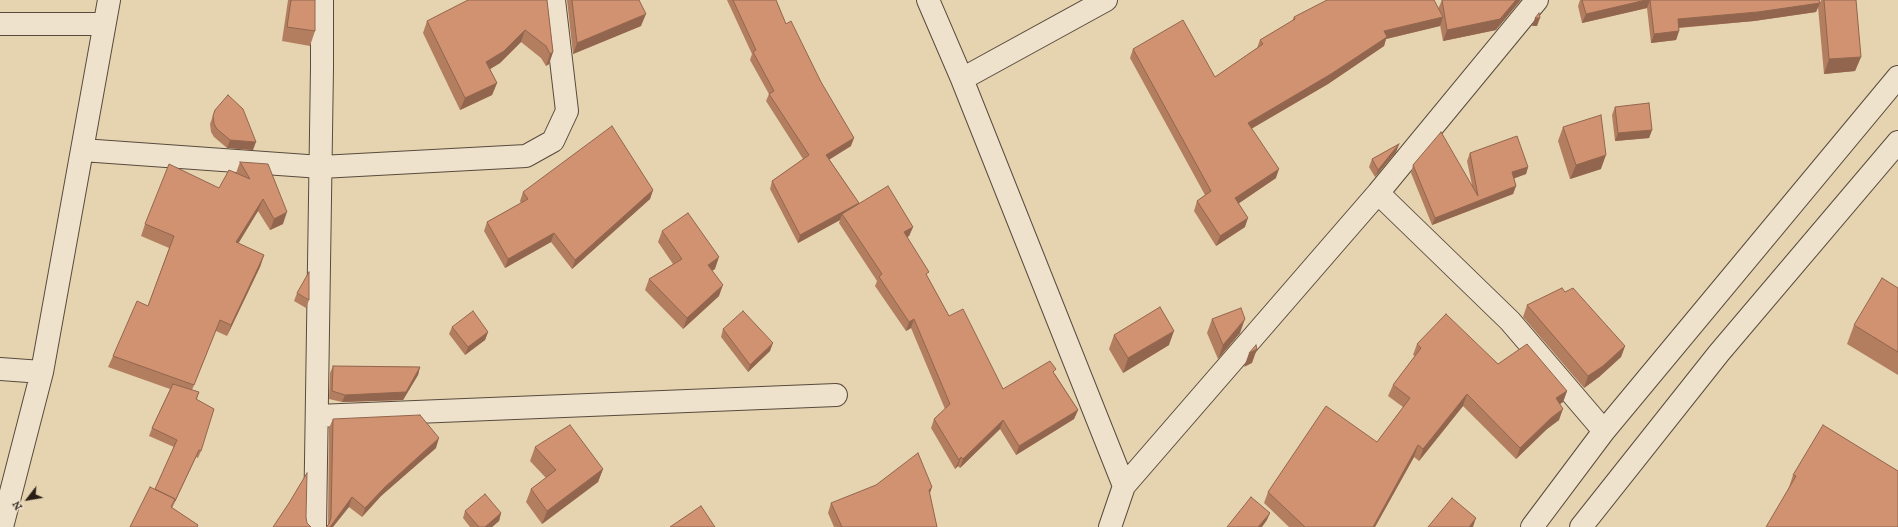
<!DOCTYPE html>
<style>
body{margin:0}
#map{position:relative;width:1898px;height:527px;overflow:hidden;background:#e6d3b0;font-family:"IM FELL French Canon",serif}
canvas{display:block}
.north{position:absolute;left:8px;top:479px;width:40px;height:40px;-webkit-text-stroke:3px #efe2cc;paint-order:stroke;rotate:239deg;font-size:11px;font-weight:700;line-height:16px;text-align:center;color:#281e17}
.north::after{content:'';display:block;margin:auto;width:14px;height:18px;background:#281e17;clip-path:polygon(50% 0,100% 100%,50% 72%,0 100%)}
</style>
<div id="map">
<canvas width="1898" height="527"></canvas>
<div class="north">N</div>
</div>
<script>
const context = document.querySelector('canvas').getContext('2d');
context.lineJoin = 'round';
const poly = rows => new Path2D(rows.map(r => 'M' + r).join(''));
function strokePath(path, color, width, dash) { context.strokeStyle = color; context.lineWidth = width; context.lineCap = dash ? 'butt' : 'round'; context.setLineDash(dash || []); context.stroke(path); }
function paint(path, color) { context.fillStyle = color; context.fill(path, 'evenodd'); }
const minor = poly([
 [928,0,962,79,1124,486],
 [0,24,104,24],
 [962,79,1106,0],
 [82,150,321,167,526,156,553,141,567,111,554,0],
 [1378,193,1510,321,1604,431],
 [0,369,42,372],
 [317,416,836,395],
 [2,527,42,372,109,0],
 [315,527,322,67,322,0],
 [1110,527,1124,486,1378,193,1537,0],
 [1532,527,1604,431,1898,77],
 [1581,527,1719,353,1898,142]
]);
strokePath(minor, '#584b3d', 24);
strokePath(minor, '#efe2cc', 22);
paint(poly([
 [288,0,315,0,315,31,310,46,282,41],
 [547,0,553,52,549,64,546,66,541,58,521,42,500,63,490,69,497,83,492,95,460,110,423,33,427,21],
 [567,0,639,0,641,26,573,54],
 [727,0,776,0,786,24,851,146,829,159,859,203,858,204,913,227,909,236,907,237,927,276,949,316,1003,389,1055,374,1078,410,1074,419,1016,455,1000,429,960,468,958,466,955,469,931,428,934,419,945,409,911,328,906,331,875,286,877,281,839,223,840,220,798,243,770,189,772,181,803,159,766,101,769,94,750,60,752,54],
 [1442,0,1496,30,1443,41,1440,25,1440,26,1386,39,1384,46,1328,84,1251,129,1276,178,1239,203,1245,227,1216,246,1194,211,1197,201,1205,195,1130,58,1133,49,1215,77,1257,48,1260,40,1292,21,1294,17,1438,9],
 [1580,0,1819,0,1820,3,1821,0,1856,0,1861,57,1855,71,1824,74,1818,7,1816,12,1754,21,1679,28,1679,31,1676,40,1651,43,1647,8,1582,23,1578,6],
 [1615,107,1652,130,1649,138,1615,141,1612,115],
 [215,110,253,150,227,148,214,137,211,132,210,124],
 [1563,127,1601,169,1570,179,1558,141],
 [1399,144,1396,152,1375,177,1369,167,1372,159],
 [1470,153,1528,167,1526,174,1514,178,1516,186,1513,194,1432,225,1411,173,1413,165,1472,185,1467,161],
 [240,162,283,224,270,230,258,211,238,243,264,255,260,267,227,336,216,331,192,390,199,392,197,399,201,451,198,458,196,457,172,508,198,525,197,527,130,527,155,489,174,447,149,436,152,428,170,389,108,367,113,356,148,306,169,248,141,236,145,224,219,188,236,173],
 [653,190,650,199,572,269,551,242,505,268,484,231,487,222,521,203,520,201,523,192],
 [662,231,715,269,712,270,719,296,683,329,645,290,649,279,673,264,658,242],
 [1898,288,1898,375,1847,344,1854,325],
 [1565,292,1625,346,1621,357,1599,377,1584,388,1523,317,1527,305],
 [297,293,309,300,306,308,294,301],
 [1212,319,1240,333,1218,359,1207,333],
 [452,327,488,332,485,340,465,355,449,334],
 [723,329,770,351,748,372,721,337],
 [1114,335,1169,345,1123,373,1109,349],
 [1417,344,1498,364,1567,391,1563,402,1560,404,1559,420,1547,429,1516,459,1463,406,1419,461,1414,457,1375,527,1289,527,1264,503,1268,492,1377,442,1403,407,1388,396,1393,385,1415,356,1413,355],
 [333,366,420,367,418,375,403,400,342,402,329,399,330,373],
 [333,419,436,448,381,496,362,517,349,507,328,526,329,428],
 [535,447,603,469,598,482,542,524,526,502,531,489,546,478,530,461],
 [1898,471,1788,490,1793,475],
 [932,487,929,494,937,527,834,527,828,513,831,503],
 [465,511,501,513,499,521,492,527,470,527,463,518]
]), '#b37e60');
paint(poly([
 [1516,0,1521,0,1496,30,1443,41,1447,30],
 [1646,0,1650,0,1647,8,1582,23,1586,14],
 [1820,3,1816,12,1754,21,1674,28,1678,19],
 [646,14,641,26,573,54,577,43],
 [1443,17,1440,26,1386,39,1384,46,1328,84,1244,133,1248,123,1384,31],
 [1535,18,1540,18,1537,26,1532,26],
 [525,30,521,42,500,63,482,74,486,62],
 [1679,31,1676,40,1651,43,1654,34],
 [553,52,549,64,546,66,550,54],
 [1861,57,1855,71,1824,74,1829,59],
 [497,83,492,95,460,110,465,98],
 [1652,130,1649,138,1615,141,1618,133],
 [854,138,851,146,824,163,826,155],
 [230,140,256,142,253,150,227,148],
 [1399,144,1396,152,1375,177,1378,170],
 [1606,155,1601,169,1570,179,1576,165],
 [1528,167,1526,174,1510,180,1512,172],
 [1279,169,1276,178,1232,208,1235,198],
 [1516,186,1513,194,1432,225,1435,218],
 [653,190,650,199,572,269,575,260],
 [263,199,258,211,232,254,236,242],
 [859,203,856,211,842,214,840,220,798,243,800,235],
 [287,212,283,224,270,230,274,219],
 [1248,218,1245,227,1216,246,1220,236],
 [913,227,909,236,901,241,904,232],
 [554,233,551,242,505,268,508,259],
 [264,255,260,267,227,336,231,325],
 [719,257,715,269,704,276,708,265],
 [723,285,719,296,683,329,687,318],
 [914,319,911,328,906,331,909,322],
 [1245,319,1240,333,1218,359,1223,345],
 [1174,331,1169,345,1123,373,1128,358],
 [488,332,485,340,465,355,468,347],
 [773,343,770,351,748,372,750,365],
 [1625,346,1621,357,1599,377,1584,388,1588,376],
 [1257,349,1252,363,1244,367,1249,353],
 [420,367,418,375,403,400,342,402,345,395],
 [1567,391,1563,402,1552,409,1556,398],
 [1467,394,1463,406,1419,461,1423,449],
 [1563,409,1559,420,1547,429,1516,459,1520,448,1551,418],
 [1078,410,1074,419,1016,455,1019,446],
 [1003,420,1000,429,960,468,963,459],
 [439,438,436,448,381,496,362,517,365,508,385,487],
 [1418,445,1414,457,1375,527,1373,527],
 [199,450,196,457,172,508,175,501],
 [961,457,958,466,955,469,959,460],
 [603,469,598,482,542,524,547,511],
 [932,487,929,496,929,490],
 [352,497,349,507,333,527,330,527],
 [501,513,499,521,492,527,485,527],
 [1270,513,1267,520,1262,527,1258,527],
 [1476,518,1473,527,1469,527]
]), '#92664e');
const building = poly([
 [291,0,315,0,315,31,287,27,291,0],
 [468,0,547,0,553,52,550,54,546,46,525,30,504,51,486,62,497,83,465,98,427,21,468,0],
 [572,0,639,0,646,14,577,43,572,0],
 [733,0,776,0,786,24,791,21,821,82,854,138,826,155,859,203,800,235,772,181,809,155,769,94,774,91,753,52,756,50,733,0],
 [1327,0,1434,0,1443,17,1384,31,1387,37,1331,74,1248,123,1279,169,1235,198,1248,218,1220,236,1197,201,1211,191,1133,49,1183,20,1215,77,1263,44,1260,40,1295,19,1294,17,1327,0],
 [1442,0,1516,0,1500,19,1447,30,1442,0],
 [1582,0,1646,0,1586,14,1582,0],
 [1650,0,1819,0,1820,3,1758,12,1678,19,1679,31,1654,34,1650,0],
 [1824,0,1856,0,1861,57,1829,59,1824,0],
 [1539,13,1540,18,1535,18,1539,13],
 [228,95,243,109,256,142,230,140,217,129,214,124,213,116,215,110,228,95],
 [1649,103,1652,130,1618,133,1615,107,1649,103],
 [1601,115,1606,155,1576,165,1563,127,1601,115],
 [612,126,653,190,575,260,554,233,508,259,487,222,528,199,523,192,612,126],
 [1441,132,1478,196,1470,153,1517,136,1528,167,1512,172,1516,186,1435,218,1413,165,1441,132],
 [1399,144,1378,170,1372,159,1399,144],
 [240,162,268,164,287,212,274,219,263,199,236,242,264,255,231,325,220,320,194,385,113,356,137,301,148,306,174,236,145,224,169,164,219,188,229,170,250,179,240,162],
 [888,186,913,227,904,232,929,272,926,274,949,316,963,309,1003,389,1050,361,1056,369,1053,372,1078,410,1019,446,1003,420,963,459,961,457,959,460,934,419,950,404,914,319,909,322,879,277,882,274,842,214,888,186],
 [688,213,719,257,708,265,723,285,687,318,649,279,682,259,662,231,688,213],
 [309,272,309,300,297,293,309,272],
 [1882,278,1898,288,1898,352,1854,325,1882,278],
 [1562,288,1565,292,1573,288,1625,346,1603,366,1588,376,1527,305,1562,288],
 [1160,307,1174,331,1128,358,1114,335,1160,307],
 [1241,308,1245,319,1223,345,1212,319,1241,308],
 [473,311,488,332,468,347,452,327,473,311],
 [743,311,773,343,750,365,723,329,743,311],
 [1446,314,1498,364,1527,344,1567,391,1556,398,1563,409,1551,418,1520,448,1467,394,1423,449,1418,445,1373,527,1305,527,1268,492,1326,406,1377,442,1410,398,1393,385,1421,348,1417,344,1446,314],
 [1256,345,1257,349,1249,353,1256,345],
 [333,366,420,367,406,392,345,395,332,391,333,366],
 [173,384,199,392,196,399,214,409,201,451,199,450,175,501,175,499,155,489,177,440,152,428,173,384],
 [420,415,439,438,385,487,365,508,352,497,330,527,326,527,329,524,331,518,333,419,420,415],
 [570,425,603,469,547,511,531,489,556,470,535,447,570,425],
 [1823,425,1898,471,1898,527,1766,527,1796,476,1793,475,1823,425],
 [918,453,932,487,929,490,937,527,842,527,831,503,876,485,918,453],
 [307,473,306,517,307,523,311,527,273,527,289,503,307,473],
 [150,487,175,499,171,507,198,525,197,527,130,527,150,487],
 [485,494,501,513,485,527,479,527,465,511,485,494],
 [1251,497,1270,513,1258,527,1227,527,1251,497],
 [1452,498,1476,518,1469,527,1428,527,1452,498],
 [701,506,715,527,670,527,701,506]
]);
paint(building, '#d09270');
strokePath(building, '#92664e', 1);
</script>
